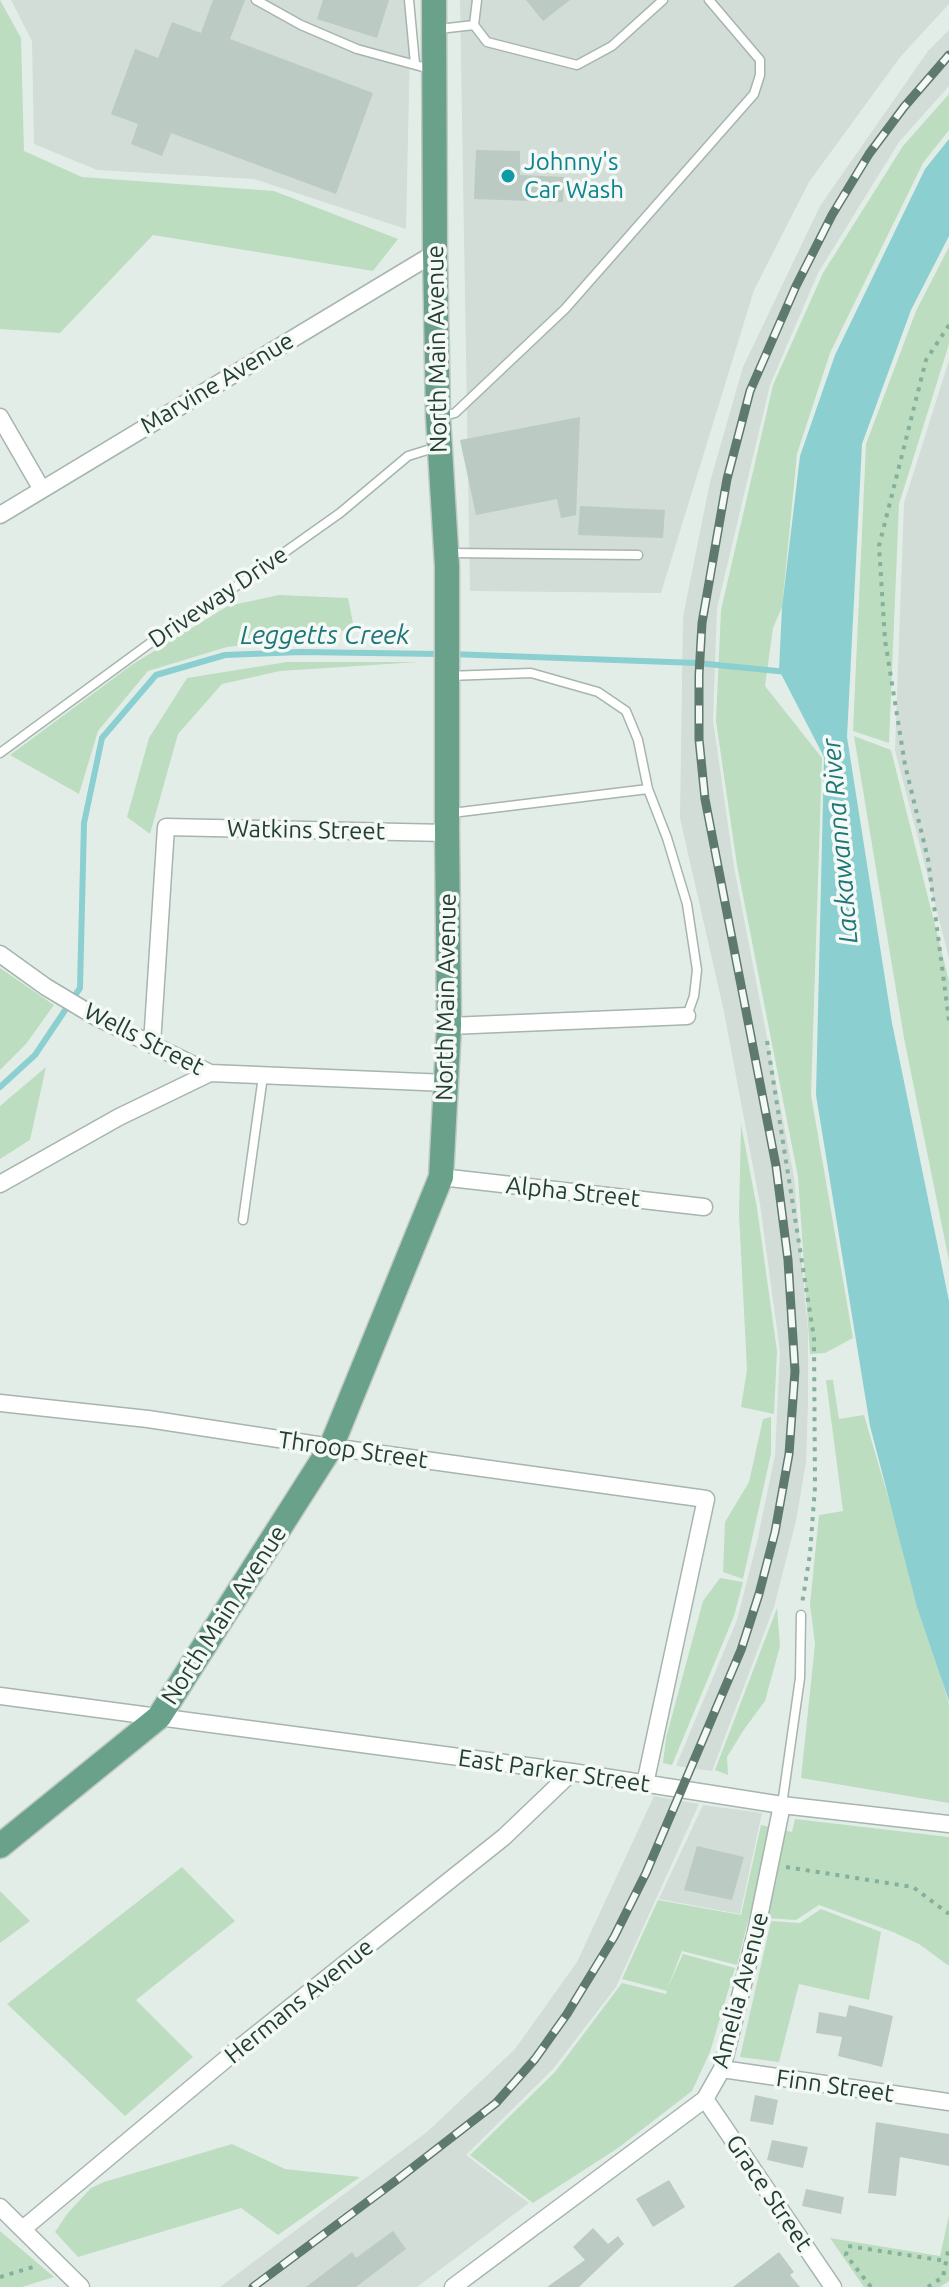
<!DOCTYPE html>
<style>
body{margin:0}
canvas{display:block;background:#e3ede7}
</style>
<canvas width="949" height="2287"></canvas>
<script>
const context = document.querySelector('canvas').getContext('2d');
context.lineJoin = 'round';
function paint(path, color) { context.fillStyle = color; context.fill(path, 'evenodd'); }
const poly = rows => new Path2D(rows.map(r => 'M' + r).join(''));
function strokePath(path, color, width, dash) { context.strokeStyle = color; context.lineWidth = width; context.lineCap = dash ? 'butt' : 'round'; context.setLineDash(dash || []); context.stroke(path); }
function label(font, color, halo, rows, align = 'center') {
  context.font = font + ' Ubuntu,sans-serif'; context.lineWidth = 7; context.setLineDash([]); context.textBaseline = 'middle'; context.strokeStyle = halo; context.fillStyle = color; for (const [text, x, y, turn = 0] of rows) {
    context.save(); context.translate(x, y); context.rotate((+turn || 0) * Math.PI / 180); context.textAlign = isNaN(turn) ? turn : align; if (halo) context.strokeText(text, 0, 0); context.fillText(text, 0, 0); context.restore();
  }
}
paint(poly([
 [11,0,411,0,406,229,254,179,97,170,34,144,32,41],
 [460,0,949,0,949,4,901,56,809,182,754,290,661,593,470,591],
 [949,30,949,86,899,142,818,273,770,385,717,608,713,720,734,867,794,1177,808,1331,808,1402,806,1462,796,1521,774,1607,712,1771,676,1766,737,1620,757,1542,775,1455,780,1352,760,1204,724,1012,680,818,683,617,710,482,743,367,820,206,928,51],
 [949,360,949,958,895,750,904,503],
 [654,1796,699,1804,616,1987,553,2069,466,2155,529,2203,417,2287,220,2287,427,2132,515,2049,577,1962],
 [703,1805,762,1813,740,1914,659,1899]
]), '#d1ddd6');
paint(poly([
 [0,0,21,38,24,151,82,177,274,191,398,239,373,271,153,235,60,333,0,329],
 [949,94,949,130,923,163,830,353,797,454,782,607,773,628,765,686,822,758,811,1095,853,1338,825,1353,810,1354,798,1177,737,865,716,721,721,610,773,385,823,273,903,146],
 [949,247,949,344,899,504,889,743,853,731,866,444,916,311],
 [279,595,348,598,354,628,305,639,227,647,148,671,98,731,79,794,10,755,133,664,228,606],
 [287,662,419,662,280,671,222,684,178,734,150,834,127,817,149,738,187,678],
 [854,736,891,750,949,981,949,1261,904,1038],
 [0,968,54,1005,26,1044,0,1070],
 [46,1067,30,1140,0,1159,0,1106],
 [741,1124,757,1208,777,1351,774,1414,741,1407,747,1370,739,1214],
 [826,1380,833,1380,839,1419,864,1415,949,1704,949,1803,801,1778,815,1644,810,1604,819,1515,843,1511],
 [771,1417,771,1454,743,1579,723,1572,725,1522,749,1482,763,1419],
 [720,1578,743,1582,734,1616,672,1765,663,1763,666,1738,703,1601],
 [777,1608,780,1646,765,1701,743,1731,727,1757,728,1775,715,1770],
 [795,1819,949,1837,949,1966,919,1944,893,1932,819,1905,796,1920,749,1917,737,1965,682,1951,667,1989,683,1954,735,1968,710,2052,692,2091,618,2148,533,2203,470,2155,555,2072,622,1983,666,1994,667,1991,622,1979,658,1900,741,1915,761,1825,792,1832],
 [182,1867,235,1921,136,2000,193,2057,125,2116,7,2004],
 [0,1891,30,1921,0,1943],
 [821,1909,881,1932,869,2000,799,1984,779,2062,740,2057,771,1921,800,1923],
 [232,2144,285,2169,360,2177,278,2235,241,2208,78,2257,55,2232,67,2214,91,2188,104,2182],
 [949,2215,949,2281,940,2287,864,2287,830,2238,940,2256],
 [0,2231,54,2277,22,2287,0,2287]
]), '#bdddc1');
paint(poly([
 [949,139,949,236,911,310,862,444,847,737,892,1023,949,1301,949,1701,917,1607,870,1426,816,1095,824,757,779,670,782,607,800,456,835,355,925,169]
]), '#8ccfd0');
strokePath(poly([
 [451,654,697,663,787,672],
 [0,1087,35,1055,80,988,84,823,102,738,156,675,225,655,301,652,439,654]
]), '#8ccfd0', 6);
paint(poly([
 [213,0,245,0,230,39,373,93,336,194,171,133,162,156,131,144,138,124,111,114,135,49,158,58,172,22,201,33],
 [323,0,389,0,377,38,317,19],
 [526,0,570,0,543,21],
 [476,150,520,151,520,175,564,177,563,202,474,199],
 [580,417,576,515,561,518,557,499,476,515,460,440],
 [580,506,665,510,663,538,578,535],
 [697,1846,744,1857,732,1900,684,1890],
 [849,2005,893,2016,882,2067,838,2056,842,2037,816,2033,819,2012,846,2017],
 [755,2095,778,2100,773,2125,750,2121],
 [876,2122,949,2134,949,2166,900,2157,896,2196,868,2193],
 [772,2140,808,2147,803,2168,767,2160],
 [669,2180,685,2207,653,2227,636,2199],
 [806,2189,844,2197,841,2214,802,2206],
 [593,2228,608,2244,618,2236,624,2244,579,2287,547,2287,585,2260,573,2247],
 [393,2231,406,2249,356,2287,306,2287,352,2252,356,2258],
 [779,2252,794,2272,790,2275,800,2287,733,2287]
]), '#bbcac3');
const service = poly([
 [256,0,301,25,357,49,430,69],
 [409,0,415,64],
 [477,0,474,25,487,42,577,65,612,46,663,0],
 [439,29,474,25],
 [440,417,455,413,565,309,754,94,760,75,760,60,709,0],
 [451,553,638,555],
 [448,676,531,673,598,692,626,711,638,740,648,789],
 [0,753,168,630,244,581,340,513,408,456,437,447],
 [452,813,648,789,667,838,687,904,697,970,694,996,687,1016],
 [243,1220,263,1076],
 [782,1805,800,1678,801,1615]
]);
const minor = poly([
 [0,417,41,488],
 [0,515,435,253],
 [0,954,46,987,96,1017,210,1073,447,1083],
 [449,1026,687,1016],
 [152,1044,166,827,447,833],
 [441,1177,704,1207],
 [0,1184,119,1117,210,1073],
 [0,1403,148,1419,331,1447,706,1499,645,1784],
 [0,1696,572,1772,782,1805,949,1824],
 [722,2069,949,2102],
 [705,2099,833,2287],
 [0,2207,81,2287],
 [24,2228,238,2049,504,1837,572,1772],
 [453,2287,705,2099,722,2069,756,1932,782,1805]
]);
const primary = poly([
 [0,1846,159,1717,331,1447,441,1177,449,1026,447,833,447,566,438,417,435,253,434,0]
]);
strokePath(service, '#a6b5ad', 11);
strokePath(minor, '#a6b5ad', 19);
strokePath(primary, '#c1c9c6', 27);
strokePath(poly([
 [949,325,926,360,879,546,885,640,905,765,928,859,949,1021],
 [767,1041,814,1338,815,1487,810,1554,802,1604],
 [786,1867,913,1887,949,1914],
 [0,2277,36,2266],
 [871,2287,846,2255,848,2246,946,2261],
 [928,2287,943,2277,949,2246]
]), '#84b09c', 4, [4, 6]);
strokePath(service, '#fff', 8);
strokePath(minor, '#fff', 16);
strokePath(primary, '#69a18b', 24);
const rail = poly([
 [253,2287,398,2179,496,2103,535,2059,567,2014,614,1937,646,1873,741,1650,759,1594,775,1532,789,1454,795,1371,788,1260,776,1166,705,799,699,739,699,675,702,623,727,479,750,391,796,286,832,215,869,154,904,107,949,55]
]);
strokePath(rail, '#5e796e', 9);
strokePath(rail, '#f4f9f6', 6, [18]);
for (const [x, y, r, color] of [
 [508,176,8,"#0f9aa8"]
]) { const dot = new Path2D(); dot.arc(x, y, r, 0, 2 * Math.PI); context.fillStyle = color; context.fill(dot); strokePath(dot, '#f4f9f6', 3); }
label('24px', '#0d838f', '#f4f9f6', [
 ["Johnny's",524,162],
 ["Car Wash",524,190]
], 'left');
label('24px', '#233e33', '#f4f9f6', [
 ["North Main Avenue",437,349,-91],
 ["Marvine Avenue",217,383,-31],
 ["Driveway Drive",218,597,-34],
 ["Watkins Street",306,830,1],
 ["North Main Avenue",446,997,-89],
 ["Wells Street",144,1039,27],
 ["Alpha Street",573,1192,6],
 ["Throop Street",353,1450,8],
 ["North Main Avenue",224,1615,-57],
 ["East Parker Street",554,1771,8],
 ["Amelia Avenue",740,1990,-75],
 ["Hermans Avenue",299,2001,-39],
 ["Finn Street",835,2086,8],
 ["Grace Street",769,2193,56]
]);
label('italic 26px', '#1e7679', '#f4f9f6', [
 ["Leggetts Creek",325,635],
 ["Lackawanna River",840,841,-95]
]);
</script>
